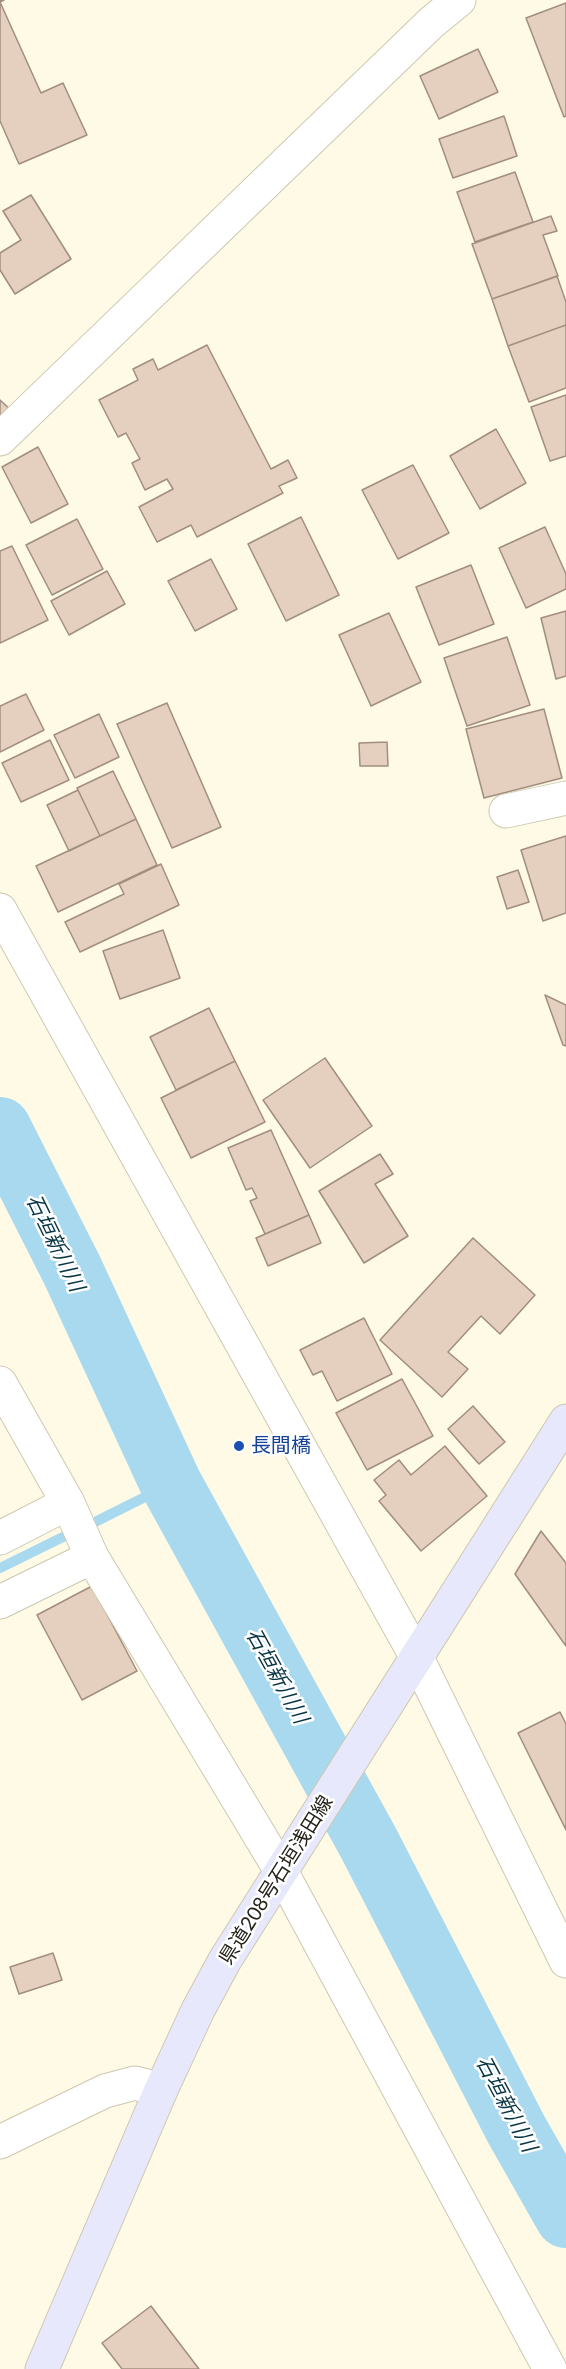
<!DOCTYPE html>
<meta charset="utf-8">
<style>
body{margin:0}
canvas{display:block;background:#fefae6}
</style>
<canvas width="566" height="2369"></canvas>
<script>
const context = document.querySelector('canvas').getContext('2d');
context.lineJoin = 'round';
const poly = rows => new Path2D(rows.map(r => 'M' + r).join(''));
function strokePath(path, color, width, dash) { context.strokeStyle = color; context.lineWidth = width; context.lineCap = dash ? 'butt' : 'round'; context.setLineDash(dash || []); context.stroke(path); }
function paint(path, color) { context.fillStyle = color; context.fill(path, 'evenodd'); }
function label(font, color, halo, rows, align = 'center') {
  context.font = font + ' Lato,"Noto Sans JP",sans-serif'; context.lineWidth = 5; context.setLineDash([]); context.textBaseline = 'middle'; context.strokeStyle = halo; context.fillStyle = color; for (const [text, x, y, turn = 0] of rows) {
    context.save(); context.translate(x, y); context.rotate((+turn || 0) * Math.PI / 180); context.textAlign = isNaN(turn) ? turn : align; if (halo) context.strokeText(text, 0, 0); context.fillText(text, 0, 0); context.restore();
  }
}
strokePath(poly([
 [97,1521,171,1484],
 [0,1568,65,1536]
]), '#a8d9ee', 10);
strokePath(poly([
 [0,1128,72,1270,171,1484,368,1842,516,2129,566,2217]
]), '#a8d9ee', 62);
const building = poly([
 [0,0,4,0,0,2,41,93,63,83,87,135,19,164,0,121,0,0],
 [566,3,566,116,564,117,526,18,566,3],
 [478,49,498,92,439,119,420,76,478,49],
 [504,116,517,156,453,178,439,139,504,116],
 [515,172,533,222,475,242,457,192,515,172],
 [31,195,71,259,15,294,0,270,0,253,21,240,3,211,31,195],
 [551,216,557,231,543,235,558,276,492,299,472,244,551,216],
 [557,276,566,302,566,325,508,346,492,299,557,276],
 [566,325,566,388,529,402,508,346,566,325],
 [207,345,271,469,288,460,297,478,279,486,283,493,197,537,191,525,157,542,139,507,173,489,167,479,145,490,132,463,140,459,126,433,118,437,99,400,138,380,133,369,153,359,158,370,207,345],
 [566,395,566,456,550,461,531,407,566,395],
 [0,400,13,412,0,427,0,400],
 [496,429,526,483,480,509,450,456,496,429],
 [38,447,68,504,31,523,2,467,38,447],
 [413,465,449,533,398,559,362,490,413,465],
 [301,517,339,595,286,621,248,544,301,517],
 [77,519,103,569,52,595,26,545,77,519],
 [545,527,566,574,566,589,526,608,499,548,545,527],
 [12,546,48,620,0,643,0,551,12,546],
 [211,559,237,609,195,631,168,581,211,559],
 [471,565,494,624,439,645,416,587,471,565],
 [107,571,125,604,69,635,51,601,107,571],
 [566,611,566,676,556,679,541,618,566,611],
 [389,613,421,682,371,706,339,635,389,613],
 [507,637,530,705,467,726,444,658,507,637],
 [26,694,44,730,0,752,0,706,26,694],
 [167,703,221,827,172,848,117,724,167,703],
 [544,709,562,778,484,798,466,729,544,709],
 [99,714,119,757,75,778,54,735,99,714],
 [50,740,69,780,21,802,2,763,50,740],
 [387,742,388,766,360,766,359,743,387,742],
 [113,771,136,819,100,836,77,788,113,771],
 [78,790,100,836,69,851,47,805,78,790],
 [136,819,157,865,58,912,36,866,136,819],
 [566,836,566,913,543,921,521,850,566,836],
 [161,864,179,905,80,952,65,922,124,894,119,884,161,864],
 [518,870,529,902,507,909,497,877,518,870],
 [163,930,180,978,120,999,103,951,163,930],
 [545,995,566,1005,566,1046,563,1045,545,995],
 [209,1008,235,1061,176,1090,150,1037,209,1008],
 [325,1058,372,1126,310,1168,263,1100,325,1058],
 [235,1061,265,1122,191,1158,161,1098,235,1061],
 [271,1130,309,1215,265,1234,250,1201,257,1198,252,1188,246,1190,228,1148,271,1130],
 [380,1154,393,1174,375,1184,408,1236,364,1263,319,1191,380,1154],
 [309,1215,321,1243,268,1266,256,1238,309,1215],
 [473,1238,535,1295,500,1334,481,1316,448,1352,468,1369,442,1397,380,1340,473,1238],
 [364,1318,392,1374,337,1401,322,1371,313,1375,300,1350,364,1318],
 [402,1379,433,1436,367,1470,336,1413,402,1379],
 [473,1406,505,1442,479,1464,448,1429,473,1406],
 [445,1446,487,1496,421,1551,379,1501,386,1495,374,1480,399,1460,411,1475,445,1446],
 [541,1531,566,1563,566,1646,515,1574,541,1531],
 [92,1586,137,1671,82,1700,37,1615,92,1586],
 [560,1712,566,1724,566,1830,518,1733,560,1712],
 [53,1953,62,1980,19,1994,10,1967,53,1953],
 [151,2306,199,2369,122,2369,102,2343,151,2306]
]);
paint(building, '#e5d0bf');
strokePath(building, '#a18e7e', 1.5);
const minor = poly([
 [0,439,432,22,459,0],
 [506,811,566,798],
 [0,1383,68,1503,92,1557,281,1871,550,2369],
 [0,1538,68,1503],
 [0,1602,92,1557],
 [0,2142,105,2091,135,2083,161,2090]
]);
const tertiary = poly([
 [0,910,416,1656,566,1961]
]);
const secondary = poly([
 [42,2369,161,2090,198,2010,225,1960,566,1421]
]);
strokePath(minor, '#cdc8b0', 35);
strokePath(tertiary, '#cdc8b0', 35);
strokePath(secondary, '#cdc8b0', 35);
strokePath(minor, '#fff', 33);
strokePath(tertiary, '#fff', 33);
strokePath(secondary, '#e7e8fc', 33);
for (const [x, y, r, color] of [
 [239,1446,6,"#1a4fb4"]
]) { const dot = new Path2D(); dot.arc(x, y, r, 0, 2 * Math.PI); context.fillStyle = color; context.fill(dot); strokePath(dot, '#fff', 2); }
label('20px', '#164399', '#fff', [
 ["長間橋",251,1446]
], 'left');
label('20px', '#25231a', '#fff', [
 ["県道208号石垣浅田線",276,1880,-58]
]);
label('italic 21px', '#093645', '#fff', [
 ["石垣新川川",55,1243,64],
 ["石垣新川川",277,1676,61],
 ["石垣新川川",506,2104,62]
]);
</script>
